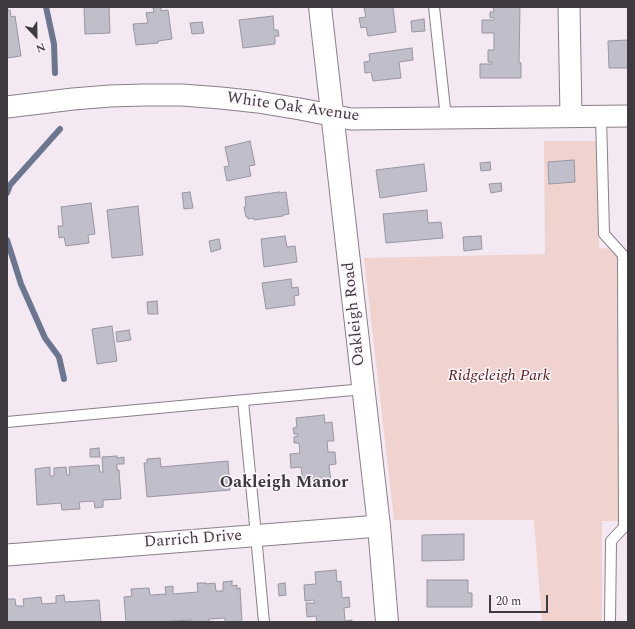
<!DOCTYPE html>
<style>
body{margin:0}
#map{position:relative;width:635px;height:629px;overflow:hidden;background:#f4e8f3;font-family:Spectral,serif}
canvas{display:block}
.frame{position:absolute;inset:0;border:8px solid #3f3a3f;pointer-events:none}
.north{position:absolute;left:16px;top:16px;width:40px;height:40px;-webkit-text-stroke:3px #fef7fe;paint-order:stroke;rotate:158deg;font-size:11px;font-weight:700;line-height:16px;text-align:center;color:#3f3a3f}
.north::after{content:'';display:block;margin:auto;width:14px;height:18px;background:#3f3a3f;clip-path:polygon(50% 0,100% 100%,50% 72%,0 100%)}
.scale{position:absolute;left:489px;top:595px;width:59px;height:18px;box-sizing:border-box;border:2px solid #3f3a3f;border-top:0;padding-left:5px;font-size:12px;line-height:14px;white-space:nowrap;color:#3f3a3f;-webkit-text-stroke:3px #fef7fe;paint-order:stroke}
</style>
<div id="map">
<canvas width="635" height="629"></canvas>
<div class="frame"></div>
<div class="north">N</div>
<div class="scale">20 m</div>
</div>
<script>
const context = document.querySelector('canvas').getContext('2d');
context.lineJoin = 'round';
function paint(path, color) { context.fillStyle = color; context.fill(path, 'evenodd'); }
const poly = rows => new Path2D(rows.map(r => 'M' + r).join(''));
function strokePath(path, color, width, dash) { context.strokeStyle = color; context.lineWidth = width; context.lineCap = dash ? 'butt' : 'round'; context.setLineDash(dash || []); context.stroke(path); }
function label(font, color, halo, rows, align = 'center') {
  context.font = font + ' Spectral,serif'; context.lineWidth = 3; context.setLineDash([]); context.textBaseline = 'middle'; context.strokeStyle = halo; context.fillStyle = color; for (const [text, x, y, turn = 0] of rows) {
    context.save(); context.translate(x, y); context.rotate((+turn || 0) * Math.PI / 180); context.textAlign = isNaN(turn) ? turn : align; if (halo) context.strokeText(text, 0, 0); context.fillText(text, 0, 0); context.restore();
  }
}
paint(poly([
 [544,141,598,141,599,248,618,249,620,521,602,521,602,622,542,622,534,520,394,520,364,258,545,254]
]), '#f0d3ce');
strokePath(poly([
 [46,7,54,44,55,73],
 [7,193,10,185,60,129],
 [7,240,21,284,45,338,59,357,64,379]
]), '#6c768e', 6);
const building = poly([
 [84,7,109,7,110,33,85,34,84,7],
 [161,7,161,11,168,10,172,39,158,41,158,43,136,45,133,24,148,23,146,13,154,12,153,8,161,7],
 [369,7,393,7,396,32,368,36,366,27,361,28,359,18,366,17,364,8,369,7],
 [493,7,520,7,519,62,521,63,521,78,480,78,480,64,492,64,492,62,488,62,488,50,494,50,494,33,482,33,482,20,494,20,494,17,490,18,490,12,494,12,493,7],
 [7,10,10,10,11,17,15,16,21,56,7,58,7,10],
 [273,16,274,30,278,30,279,36,275,36,275,44,243,48,239,20,273,16],
 [424,19,425,31,412,32,411,21,424,19],
 [202,22,204,33,192,34,190,23,202,22],
 [628,40,628,68,609,68,608,41,628,40],
 [412,48,413,60,399,62,401,78,373,81,371,72,365,73,364,62,370,61,369,54,412,48],
 [250,141,255,165,249,166,251,176,227,181,224,167,229,166,225,147,250,141],
 [574,160,575,182,549,184,548,162,574,160],
 [490,162,491,170,481,171,480,163,490,162],
 [424,164,427,191,380,198,376,170,424,164],
 [501,183,502,191,491,193,489,184,501,183],
 [190,192,193,208,184,209,182,193,190,192],
 [279,192,279,193,286,192,289,214,283,215,283,216,254,220,254,218,248,219,248,217,246,217,244,207,246,207,245,197,279,192],
 [91,203,95,234,88,235,89,243,66,246,64,237,59,238,58,226,63,226,61,207,91,203],
 [138,206,143,255,112,258,107,210,138,206],
 [427,210,428,223,441,222,443,238,386,243,383,214,427,210],
 [285,236,287,247,295,246,297,262,264,267,261,239,285,236],
 [481,236,482,249,464,251,463,237,481,236],
 [219,239,221,249,211,252,209,241,219,239],
 [291,279,292,288,298,287,299,295,294,296,295,305,266,309,262,283,291,279],
 [157,301,158,314,148,314,147,302,157,301],
 [112,326,117,361,97,364,92,329,112,326],
 [129,330,131,340,117,342,116,332,129,330],
 [324,415,325,423,332,422,334,441,327,441,328,452,335,452,336,464,329,465,331,482,303,485,301,467,291,468,290,454,300,453,299,443,294,443,294,437,298,436,298,434,294,434,293,428,297,427,296,418,324,415],
 [99,448,100,457,90,457,90,449,99,448],
 [117,456,117,458,124,457,124,464,117,464,117,470,119,470,121,499,103,500,103,507,95,508,94,501,79,502,80,509,62,510,61,503,37,505,35,469,50,467,50,476,54,476,54,468,66,467,67,475,70,475,69,467,99,465,100,472,103,472,102,457,117,456],
 [160,458,161,467,228,461,230,490,147,497,144,463,147,463,147,459,160,458],
 [464,534,464,560,422,561,422,535,464,534],
 [336,570,337,582,341,581,342,598,349,597,350,607,344,608,345,621,352,620,352,622,317,622,316,616,307,617,306,603,315,603,314,600,305,601,304,585,316,584,315,572,336,570],
 [427,580,468,580,468,593,472,593,472,607,427,607,427,580],
 [232,581,232,586,237,585,237,589,240,588,242,622,225,622,225,618,209,619,209,622,192,622,192,620,156,622,126,622,124,597,132,596,131,589,149,588,150,595,166,594,165,587,173,586,173,594,198,592,197,583,206,583,206,584,215,583,216,591,223,591,223,582,232,581],
 [285,583,286,595,279,596,278,584,285,583],
 [64,595,65,602,99,600,101,622,7,622,7,599,15,599,16,606,24,606,23,599,41,597,42,604,56,603,56,596,64,595]
]);
paint(building, '#c1becc');
strokePath(building, '#9896a3', 1);
const service = poly([
 [434,7,446,118],
 [601,116,604,234,623,255,624,527,611,541,610,622],
 [243,401,256,535,264,622],
 [7,422,364,389]
]);
const minor = poly([
 [569,7,571,116],
 [7,107,73,99,110,96,144,95,182,95,221,98,258,102,300,109,351,119,628,116],
 [7,555,379,526]
]);
const tertiary = poly([
 [320,7,379,526,387,622]
]);
strokePath(service, '#8a7f89', 12);
strokePath(minor, '#8a7f89', 23);
strokePath(tertiary, '#8a7f89', 24);
strokePath(service, '#fff', 10);
strokePath(minor, '#fff', 21);
strokePath(tertiary, '#fff', 22);
label('16px', '#3f3a3f', '#fef7fe', [
 ["White Oak Avenue",293,108,8],
 ["Oakleigh Road",355,314,-96],
 ["Darrich Drive",193,540,-4]
]);
label('italic 16px', '#5b241d', '#fef7fe', [
 ["Ridgeleigh Park",499,377]
]);
label('bold 17px', '#3f3a3f', '#fef7fe', [
 ["Oakleigh Manor",284,484]
]);
</script>
